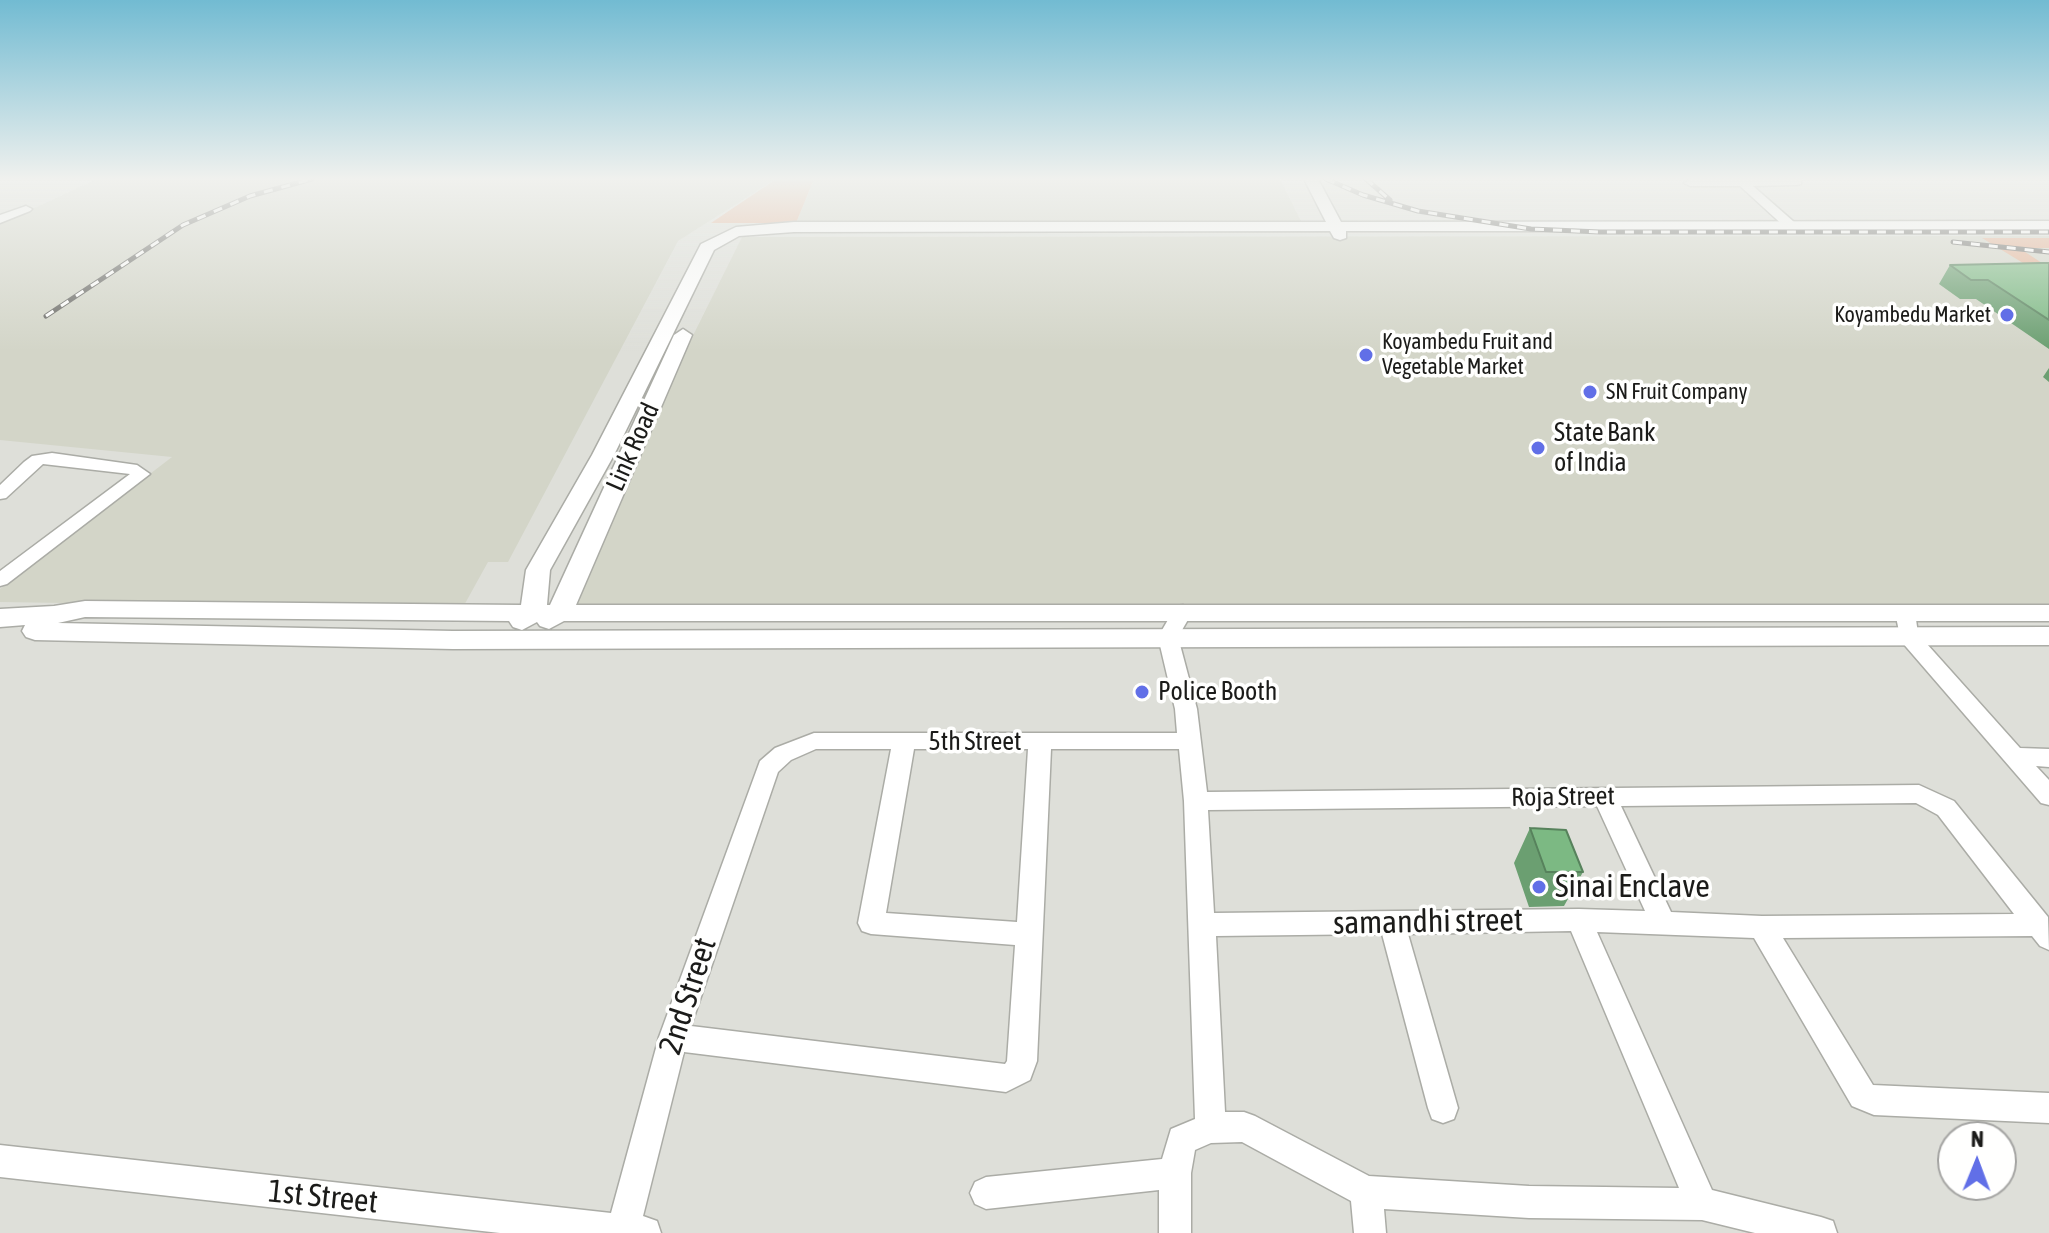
<!DOCTYPE html>
<style>
body{margin:0}
#map{position:relative;width:2049px;height:1233px;overflow:hidden;background:#dedfd9;font-family:"Asap Condensed",sans-serif}
canvas{display:block}
.north{position:absolute;left:1937px;top:1121px;width:80px;height:80px;box-sizing:border-box;background:#fffffe;border:2px solid #a4a4a2;border-radius:50%;rotate:1deg;font-size:22px;font-weight:700;line-height:32px;text-align:center;color:#1b1b19}
.north::after{content:'';display:block;margin:auto;width:28px;height:36px;background:#616fe7;clip-path:polygon(50% 0,100% 100%,50% 72%,0 100%)}
</style>
<div id="map">
<canvas width="2049" height="1233"></canvas>
<div class="north">N</div>
</div>
<script>
const context = document.querySelector('canvas').getContext('2d');
context.lineJoin = 'round';
function paint(path, color) { context.fillStyle = color; context.fill(path, 'evenodd'); }
const poly = rows => new Path2D(rows.map(r => 'M' + r).join(''));
function strokePath(path, color, width, dash) { context.strokeStyle = color; context.lineWidth = width; context.lineCap = dash ? 'butt' : 'round'; context.setLineDash(dash || []); context.stroke(path); }
function label(font, color, halo, rows, align = 'center') {
  context.font = font + ' "Asap Condensed",sans-serif'; context.lineWidth = 7; context.setLineDash([]); context.textBaseline = 'middle'; context.strokeStyle = halo; context.fillStyle = color; for (const [text, x, y, turn = 0] of rows) {
    context.save(); context.translate(x, y); context.rotate((+turn || 0) * Math.PI / 180); context.textAlign = isNaN(turn) ? turn : align; if (halo) context.strokeText(text, 0, 0); context.fillText(text, 0, 0); context.restore();
  }
}
paint(poly([
 [97,179,776,179,678,241,508,562,488,562,462,609,0,602,0,589,172,457,0,440,0,224],
 [814,179,1280,179,1302,223,796,223],
 [2049,236,2049,609,557,609,742,237]
]), '#d3d5c8');
paint(poly([
 [776,179,814,179,796,223,711,223],
 [1982,238,2049,238,2049,248,2019,248,2042,263,2023,263]
]), '#e5b193');
const minor = poly([
 [1734,179,1801,180,1801,184,1797,185,1753,186,1794,222,1794,228,1786,228,1740,186,1690,186,1684,183,1690,180,1734,179],
 [26,206,32,209,30,211,0,223,0,215,26,206],
 [52,453,137,465,150,474,7,584,0,586,0,571,130,474,43,464,6,498,0,499,0,485,24,462,32,456,52,453],
 [1183,605,1193,611,1178,637,1197,709,1207,792,1919,785,1954,801,2048,917,2049,950,2040,946,2032,936,1783,938,1873,1085,2049,1093,2049,1123,1874,1115,1852,1106,1754,938,1597,932,1712,1190,1821,1217,1833,1221,1837,1233,1755,1233,1702,1220,1529,1218,1384,1209,1386,1233,1354,1233,1351,1201,1242,1142,1211,1143,1195,1150,1191,1173,1191,1233,1159,1233,1159,1190,986,1209,975,1204,970,1193,975,1182,986,1177,1162,1159,1171,1129,1195,1119,1184,801,1179,749,1051,749,1037,1061,1030,1080,1006,1092,684,1052,643,1216,657,1221,661,1233,500,1233,0,1177,0,1145,611,1213,659,1037,760,761,775,748,814,733,1177,733,1175,709,1158,637,1176,606,1183,605],
 [816,749,891,749,858,923,862,931,871,934,1015,945,1007,1061,1005,1064,691,1026,778,772,791,760,816,749],
 [914,749,1028,749,1017,922,886,913,914,749],
 [1916,803,1938,815,2014,914,1762,916,1671,912,1621,806,1916,803],
 [1597,806,1645,911,1579,909,1214,913,1208,810,1597,806],
 [1571,931,1679,1188,1529,1186,1369,1176,1255,1116,1244,1112,1225,1112,1216,936,1382,934,1428,1108,1432,1119,1443,1123,1454,1119,1458,1108,1408,934,1571,931],
 [1905,606,1915,612,1918,634,2020,748,2049,749,2049,767,2036,766,2049,780,2049,805,2041,803,1901,641,1895,612,1905,606]
]);
const tertiary = poly([
 [1304,179,1318,179,1341,222,2049,221,2049,231,1346,231,1346,238,1340,240,1334,238,1330,231,794,232,739,236,714,250,614,455,550,570,547,605,550,605,674,335,683,329,692,335,576,605,2049,605,2049,621,564,621,549,629,540,626,537,622,522,630,513,627,509,621,85,617,58,623,453,631,2049,627,2049,645,453,649,35,640,26,637,22,631,25,625,0,627,0,609,54,606,85,601,521,605,526,570,592,455,701,244,736,227,794,222,1326,222,1304,179]
]);
strokePath(minor, '#abaca6', 3);
strokePath(tertiary, '#abaca6', 3);
paint(minor, '#fff');
paint(tertiary, '#fff');
const rail = poly([
 [1326,179,1363,195,1418,211,1531,229,1600,232,2049,232],
 [1366,179,1390,200],
 [1953,242,2049,252],
 [46,316,183,225,250,196,312,179]
]);
strokePath(rail, '#6a6a66', 5);
strokePath(rail, '#fffffe', 3, [9]);
paint(poly([
 [2049,263,2049,349,1976,299,1960,299,1939,284,1950,265],
 [2049,368,2049,382,2043,377],
 [1530,828,1583,872,1564,906,1529,907,1514,863]
]), '#6b9f71');
const building = poly([
 [2042,263,2049,263,2049,320,1988,280,1971,280,1950,265,2042,263],
 [1530,828,1566,830,1583,872,1546,872,1530,828]
]);
paint(building, '#7cb983');
strokePath(building, '#57825c', 2);
const sky = context.createLinearGradient(0, 0, 0, 351);
sky.addColorStop(0, '#72bbd2');
sky.addColorStop(0.51, '#f0f1ee');
sky.addColorStop(1, '#f0f1ee00');
context.fillStyle = sky;
context.fillRect(0, 0, 2049, 351);
for (const [x, y, r, color] of [
 [2007,315,8,"#616fe7"],
 [1366,355,8,"#616fe7"],
 [1590,392,8,"#616fe7"],
 [1538,448,8,"#616fe7"],
 [1142,692,8,"#616fe7"],
 [1539,887,8,"#616fe7"]
]) { const dot = new Path2D(); dot.arc(x, y, r, 0, 2 * Math.PI); context.fillStyle = color; context.fill(dot); strokePath(dot, '#fffffe', 3); }
label('22px', '#1b1b19', '#fffffe', [
 ["Koyambedu Market",1991,315,"right"],
 ["Koyambedu Fruit and",1382,342],
 ["Vegetable Market",1382,367],
 ["SN Fruit Company",1606,392]
], 'left');
label('26px', '#1b1b19', '#fffffe', [
 ["State Bank",1554,433],
 ["of India",1554,463],
 ["Police Booth",1158,692]
], 'left');
label('26px', '#1b1b19', '#fffffe', [
 ["Link Road",633,447,-66],
 ["5th Street",975,742],
 ["Roja Street",1563,797,-1]
]);
label('32px', '#1b1b19', '#fffffe', [
 ["Sinai Enclave",1555,887]
], 'left');
label('32px', '#1b1b19', '#fffffe', [
 ["samandhi street",1428,922,-1],
 ["2nd Street",688,996,-72],
 ["1st Street",323,1197,6]
]);
</script>
